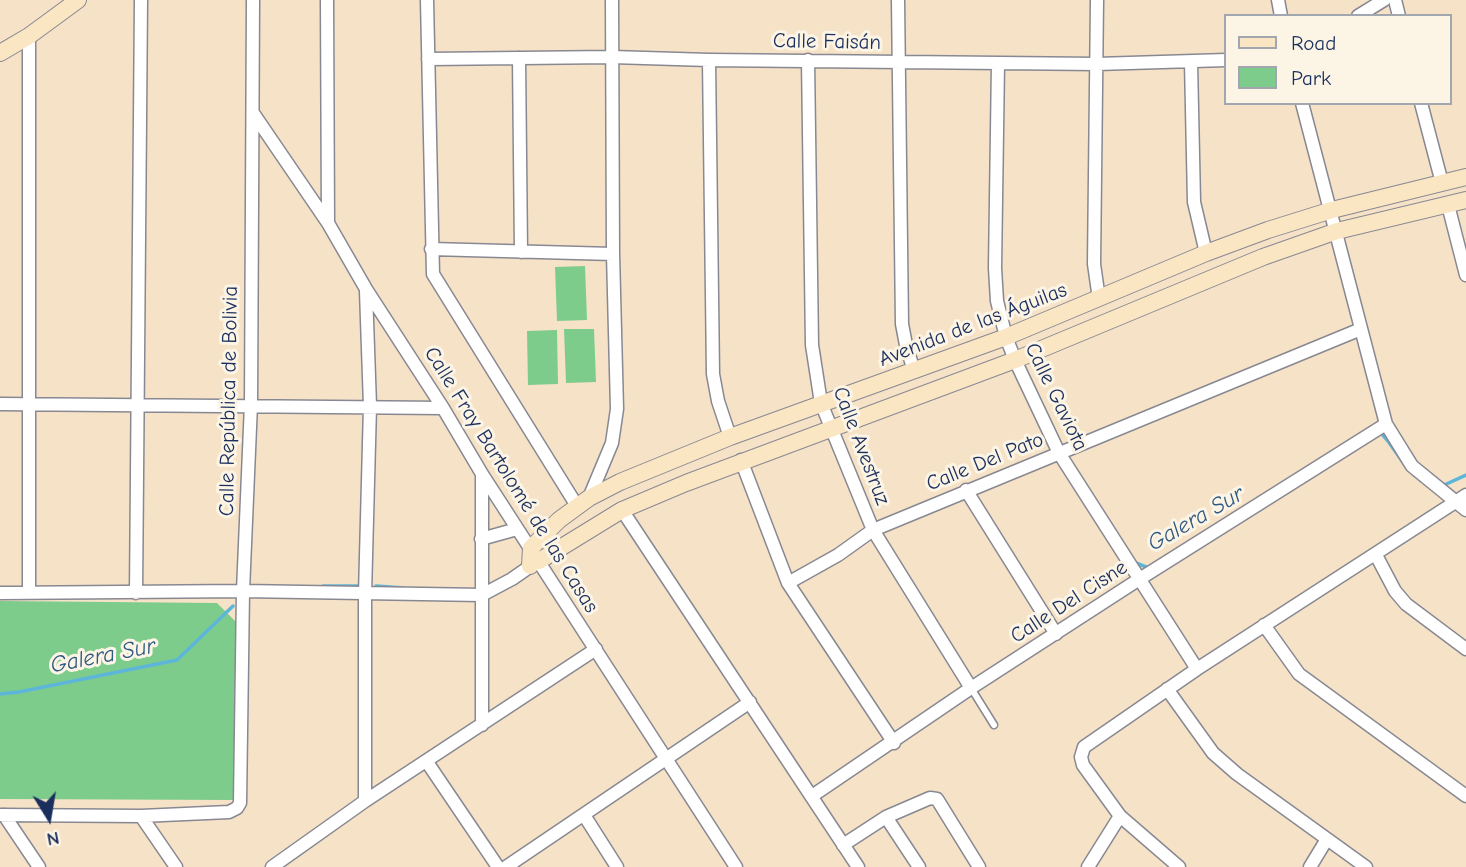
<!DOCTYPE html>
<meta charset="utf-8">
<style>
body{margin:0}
#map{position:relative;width:1466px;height:867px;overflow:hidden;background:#f6e2c7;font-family:"Comic Neue",sans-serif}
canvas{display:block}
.legend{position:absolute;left:1224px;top:14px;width:228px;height:91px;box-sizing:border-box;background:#fcf5e5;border:2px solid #a2a6af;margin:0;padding:9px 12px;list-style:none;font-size:21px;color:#1b2f5e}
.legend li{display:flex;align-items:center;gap:14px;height:35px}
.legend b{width:35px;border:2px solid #a2a6af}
.north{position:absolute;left:14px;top:783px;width:70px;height:70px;-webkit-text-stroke:5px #fcf5e5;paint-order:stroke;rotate:169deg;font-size:19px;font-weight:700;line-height:28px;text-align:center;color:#1b2f5e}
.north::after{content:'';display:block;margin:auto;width:24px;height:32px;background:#1b2f5e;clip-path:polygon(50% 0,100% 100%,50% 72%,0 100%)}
</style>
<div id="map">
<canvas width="1466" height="867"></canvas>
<ul class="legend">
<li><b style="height:9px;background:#fbe6c4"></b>Road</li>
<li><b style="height:19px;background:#7dcc8c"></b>Park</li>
</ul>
<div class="north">N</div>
</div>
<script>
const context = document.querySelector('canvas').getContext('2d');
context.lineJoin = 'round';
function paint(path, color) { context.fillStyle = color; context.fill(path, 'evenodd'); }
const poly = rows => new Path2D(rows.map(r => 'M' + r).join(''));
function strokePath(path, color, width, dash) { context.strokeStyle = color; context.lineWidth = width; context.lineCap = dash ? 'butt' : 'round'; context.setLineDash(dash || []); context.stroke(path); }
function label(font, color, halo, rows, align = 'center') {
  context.font = font + ' "Comic Neue",sans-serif'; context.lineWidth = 6; context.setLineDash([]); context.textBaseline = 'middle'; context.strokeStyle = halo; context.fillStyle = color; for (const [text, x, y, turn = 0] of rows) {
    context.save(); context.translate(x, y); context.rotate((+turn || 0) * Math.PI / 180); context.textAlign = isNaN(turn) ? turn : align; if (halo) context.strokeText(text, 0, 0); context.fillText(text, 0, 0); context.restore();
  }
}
paint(poly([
 [585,266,587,320,557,321,555,267],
 [564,329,594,329,596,382,566,383],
 [557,330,558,384,528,385,527,331],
 [0,601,217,603,239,625,235,800,0,799]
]), '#7dcc8c');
strokePath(poly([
 [1381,433,1388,441,1407,468],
 [1413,474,1426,484],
 [1442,486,1466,475],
 [1133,562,1149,568],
 [323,586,361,586],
 [376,586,404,588],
 [0,694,19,692,177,660,233,606]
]), '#5db6da', 3.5);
const lane = poly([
 [971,688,994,725]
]);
const street = poly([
 [327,0,328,223],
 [427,0,433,274,577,506],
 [898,0,902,324,906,345,914,371],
 [1097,0,1094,264,1099,299],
 [1278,0,1281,16],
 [1395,0,1399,16],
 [1358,16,1384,0],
 [519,58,521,252],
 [428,59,612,57,709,60,1097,64,1226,60],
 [709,60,713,374,718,401,730,437],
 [808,60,812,345,821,403,873,530,971,688],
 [1191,62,1194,202,1206,253],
 [998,63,995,268,997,301,1006,337,1015,360,1059,453,1197,669],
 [1302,103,1386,424,1412,466,1466,510],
 [1421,103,1442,183],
 [253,113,328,223,366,289,443,408,482,474,736,867],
 [1448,205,1466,275],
 [431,249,613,254],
 [0,404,443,408],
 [741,460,788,583,894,743],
 [482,474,482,725],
 [966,490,1056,634],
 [589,498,612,443,617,409,613,254,612,0],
 [622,510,858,867],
 [481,539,517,529],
 [1376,555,1395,591,1406,604,1466,649],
 [788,583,838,555,873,530,1361,329],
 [29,592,29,36],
 [0,593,243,591,482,595,512,579,535,563],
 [136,593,141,0],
 [1264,625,1299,674,1466,796],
 [1167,689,1213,753,1237,774,1366,867],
 [427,762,498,867],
 [812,796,971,688,1138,580,1386,424],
 [365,801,365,594,370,406,366,291],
 [0,815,141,816,229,812,237,808,240,803,243,591,251,404,253,0],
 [4,815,39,867],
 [584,815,617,867],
 [141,816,176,867],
 [886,817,919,867],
 [843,845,886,817,930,798,937,799,979,867],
 [272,867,365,801,596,649],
 [506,867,750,702],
 [1088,867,1120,816],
 [1179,867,1120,816,1083,765,1081,757,1084,747,1197,669,1466,495],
 [1310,867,1327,839]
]);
const secondary = poly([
 [0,53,29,36,78,0],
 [539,561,622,510,686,483,1015,360,1263,257,1337,231,1466,200],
 [530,566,531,548,559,520,589,498,620,482,730,437,1006,337,1206,253,1268,230,1332,210,1466,177]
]);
strokePath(lane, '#888892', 9);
strokePath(street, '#888892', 15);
strokePath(secondary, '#888892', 18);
strokePath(lane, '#fff', 6);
strokePath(street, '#fff', 12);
strokePath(secondary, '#fbe6c4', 16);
label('21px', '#1b2f5e', '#fcf5e5', [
 ["Calle Faisán",827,42,1],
 ["Avenida de las Águilas",973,325,-21],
 ["Calle Gaviota",1056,397,64],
 ["Calle República de Bolivia",229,401,-89],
 ["Calle Avestruz",861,446,69],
 ["Calle Del Pato",985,462,-22],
 ["Calle Fray Bartolomé de las Casas",511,480,58],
 ["Calle Del Cisne",1069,602,-33]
]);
label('italic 23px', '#2f5883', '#fcf5e5', [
 ["Galera Sur",1196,519,-30],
 ["Galera Sur",103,656,-11]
]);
</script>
